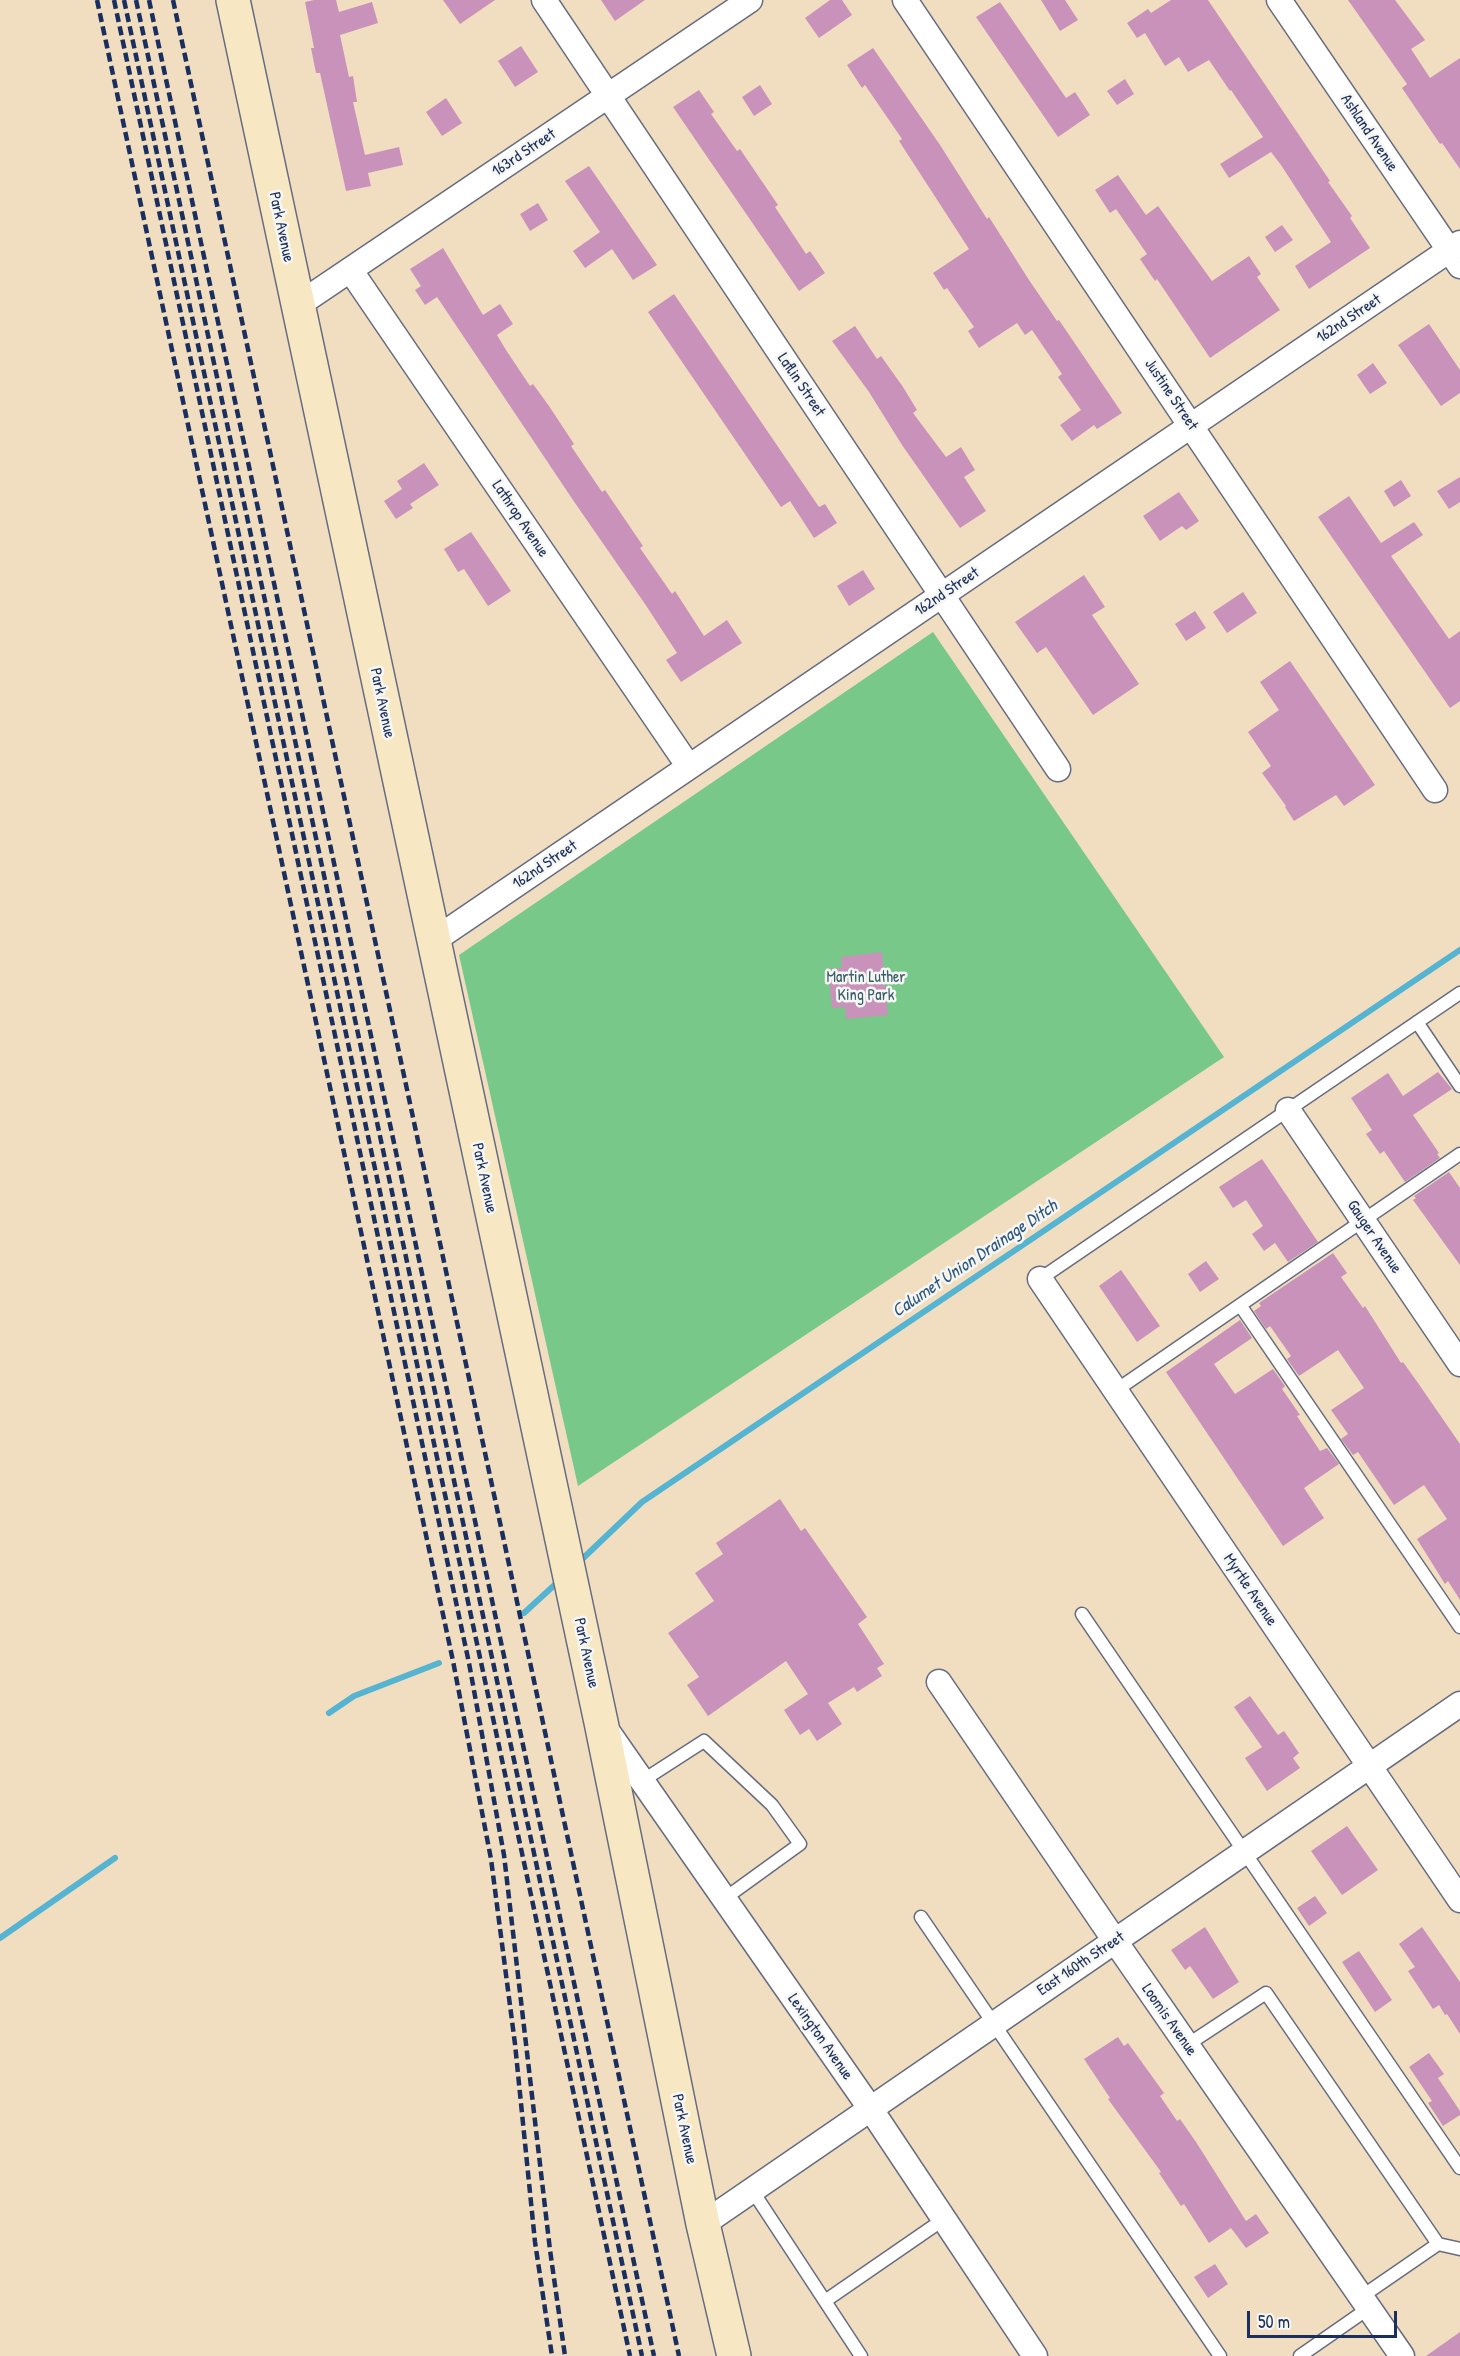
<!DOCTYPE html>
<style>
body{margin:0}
#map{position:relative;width:1460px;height:2356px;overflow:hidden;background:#f1dec0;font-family:"Patrick Hand",sans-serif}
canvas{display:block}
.scale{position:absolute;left:1247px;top:2311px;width:150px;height:27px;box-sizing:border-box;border:3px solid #1b2f5e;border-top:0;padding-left:8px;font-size:18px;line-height:21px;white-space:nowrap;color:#1b2f5e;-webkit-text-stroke:4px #f6f6f2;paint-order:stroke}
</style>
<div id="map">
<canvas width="1460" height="2356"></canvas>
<div class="scale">50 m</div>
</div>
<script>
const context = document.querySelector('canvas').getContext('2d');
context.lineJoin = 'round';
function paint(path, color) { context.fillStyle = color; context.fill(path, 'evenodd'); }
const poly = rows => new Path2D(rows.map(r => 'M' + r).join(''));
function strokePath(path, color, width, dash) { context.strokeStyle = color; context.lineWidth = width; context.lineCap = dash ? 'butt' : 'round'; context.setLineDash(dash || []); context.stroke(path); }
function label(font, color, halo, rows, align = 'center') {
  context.font = font + ' "Patrick Hand",sans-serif'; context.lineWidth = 5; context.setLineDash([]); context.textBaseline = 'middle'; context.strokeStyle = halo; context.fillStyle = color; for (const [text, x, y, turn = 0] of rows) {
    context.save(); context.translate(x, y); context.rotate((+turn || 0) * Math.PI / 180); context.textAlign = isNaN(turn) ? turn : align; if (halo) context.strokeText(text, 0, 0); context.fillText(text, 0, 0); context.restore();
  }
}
paint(poly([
 [933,632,1224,1057,578,1486,459,955]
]), '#77c889');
strokePath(poly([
 [577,1564,642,1502,1460,950],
 [524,1613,561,1579],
 [329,1713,354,1696,439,1663],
 [0,1938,115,1858]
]), '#54b4d2', 6);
paint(poly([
 [314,0,336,0,339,12,372,2,378,23,340,35,349,77,353,76,357,102,353,102,365,155,399,147,403,165,368,173,371,186,346,191,320,73,316,73,311,48,314,48,305,2],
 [443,0,495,0,460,24],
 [601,0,645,0,615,21],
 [830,0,842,0,852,15,819,38,805,18],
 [1041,0,1065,0,1078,20,1060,31],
 [1171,0,1208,0,1330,181,1328,182,1352,216,1350,218,1370,248,1309,289,1295,266,1331,242,1281,165,1271,152,1229,178,1220,164,1263,137,1231,90,1230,91,1209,60,1188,72,1179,57,1165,66,1145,33,1137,38,1127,23,1148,9,1151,13],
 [1348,0,1395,0,1425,40,1411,49,1430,78,1460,58,1460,169,1442,143,1440,144,1402,88,1407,84],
 [1000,2,1066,98,1075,92,1090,115,1058,137,976,17],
 [521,46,538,72,515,87,498,61],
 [873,48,940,145,987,219,989,217,1029,280,1057,321,1059,320,1122,413,1097,429,1094,425,1072,441,1060,425,1081,410,1058,377,1062,374,1032,330,1025,335,1017,323,979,348,968,331,974,327,947,288,944,290,933,273,969,249,899,141,902,139,865,85,862,88,847,65],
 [1125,79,1134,94,1117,105,1107,91],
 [760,85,772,104,754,116,742,97],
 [699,90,714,112,711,114,737,151,740,149,778,205,775,207,806,254,810,251,825,273,799,291,673,107],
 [446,98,462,123,442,136,426,112],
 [589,166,657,265,633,280,612,249,585,268,573,251,600,232,565,181],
 [1118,175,1146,215,1158,206,1212,281,1249,256,1261,274,1257,277,1280,310,1210,358,1157,279,1155,281,1140,259,1147,254,1116,209,1110,213,1095,190],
 [538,203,548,220,530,231,520,214],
 [1282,225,1293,240,1275,252,1265,237],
 [443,248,483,315,500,304,513,324,497,335,506,350,530,386,533,384,549,406,574,444,571,446,602,492,605,490,643,546,640,548,672,594,675,591,704,636,727,620,742,643,681,682,666,660,677,653,645,604,575,503,437,297,425,305,415,290,421,286,410,269],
 [674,294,819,507,825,504,837,523,814,538,790,501,781,507,648,312],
 [1429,324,1460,370,1460,393,1441,406,1398,345],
 [855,326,877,359,881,356,903,387,917,410,913,413,946,457,961,447,975,470,964,477,986,511,960,528,902,445,869,392,832,341],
 [1373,363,1387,383,1370,394,1357,375],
 [424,463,439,485,410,504,413,508,396,519,384,501,402,489,397,481],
 [1460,477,1460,502,1449,509,1437,491],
 [1401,480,1411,496,1394,507,1384,491],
 [1179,492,1199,521,1186,530,1182,526,1160,541,1143,516],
 [1349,496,1381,543,1414,522,1423,535,1391,556,1449,639,1460,631,1460,701,1450,708,1318,517],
 [471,532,511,591,488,606,464,569,458,572,444,549],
 [863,570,875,589,849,606,837,586],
 [1084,575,1105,607,1092,615,1139,684,1093,715,1046,647,1037,653,1015,622],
 [1243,592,1257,613,1227,633,1213,612],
 [1195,611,1206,628,1186,641,1175,624],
 [1290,661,1375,785,1344,806,1336,795,1294,821,1285,807,1286,806,1262,773,1271,766,1248,732,1279,710,1260,682],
 [882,952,888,1015,846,1019,845,1007,832,1008,828,969,842,968,841,957],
 [1438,1072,1452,1089,1413,1115,1439,1153,1437,1154,1440,1158,1405,1182,1384,1151,1380,1154,1366,1134,1372,1130,1351,1098,1388,1073,1403,1096],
 [1262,1159,1318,1242,1288,1262,1275,1243,1264,1251,1252,1234,1263,1226,1246,1200,1233,1208,1219,1187],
 [1449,1172,1460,1188,1460,1265,1413,1200,1416,1198,1414,1196],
 [1333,1253,1347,1273,1341,1277,1363,1308,1365,1306,1401,1363,1403,1362,1418,1383,1460,1444,1460,1600,1448,1581,1445,1584,1417,1539,1447,1519,1424,1485,1394,1505,1358,1452,1353,1455,1341,1439,1348,1434,1331,1410,1364,1388,1338,1350,1299,1376,1287,1359,1291,1356,1270,1326,1266,1329,1254,1311,1261,1306,1259,1303],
 [1206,1261,1219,1279,1200,1292,1188,1274],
 [1121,1270,1160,1326,1137,1342,1099,1286],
 [1240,1320,1252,1338,1214,1364,1235,1394,1273,1369,1285,1386,1282,1389,1300,1415,1297,1416,1320,1451,1327,1448,1339,1464,1304,1488,1324,1518,1283,1546,1166,1372],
 [780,1499,801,1531,805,1528,867,1617,858,1624,884,1664,877,1668,882,1676,857,1692,854,1687,828,1703,842,1724,817,1741,809,1729,800,1735,784,1710,808,1694,786,1661,708,1716,687,1685,699,1677,668,1633,714,1601,695,1573,723,1554,716,1543],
 [1250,1696,1278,1735,1284,1731,1299,1753,1293,1758,1300,1768,1267,1791,1245,1758,1262,1747,1234,1707],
 [1347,1826,1378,1870,1342,1895,1311,1851],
 [1315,1896,1327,1913,1309,1926,1297,1908],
 [1205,1927,1239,1982,1213,1999,1190,1966,1185,1970,1171,1950],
 [1422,1927,1460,1982,1460,2034,1447,2014,1445,2015,1439,2005,1433,2009,1408,1971,1415,1967,1399,1944],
 [1359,1951,1392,2000,1375,2012,1342,1962],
 [1118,2037,1124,2046,1128,2043,1164,2093,1160,2096,1177,2121,1180,2119,1196,2142,1246,2221,1256,2214,1269,2233,1246,2248,1231,2228,1209,2243,1184,2204,1181,2206,1159,2173,1161,2172,1108,2099,1110,2098,1084,2059],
 [1429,2053,1444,2074,1438,2078,1460,2111,1460,2115,1443,2126,1428,2103,1432,2101,1409,2067],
 [1215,2264,1228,2284,1208,2298,1194,2277],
 [1460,2332,1460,2356,1426,2356]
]), '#c992bb');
const lane = poly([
 [1417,1022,1460,1086],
 [1040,1279,1460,993],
 [1240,1305,1460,1627],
 [1115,1391,1460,1154],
 [1082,1614,1460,2168],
 [642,1781,704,1741,772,1805,800,1844,724,1899],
 [921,1917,1220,2356],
 [1187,2045,1266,1993,1438,2244,1361,2297],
 [752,2190,861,2356],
 [1438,2244,1460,2249],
 [825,2301,944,2219],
 [1300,2356,1369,2308]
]);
const street = poly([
 [544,0,1058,769],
 [905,0,1435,790],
 [1279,0,1460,266],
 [351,271,689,767],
 [298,305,750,0],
 [433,941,1460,243],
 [1288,1110,1460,1364],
 [1040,1279,1460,1900],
 [939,1682,1115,1941,1402,2356],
 [606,1729,870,2108,1035,2356],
 [703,2224,1460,1704]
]);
const secondary = poly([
 [233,0,601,1722,703,2224,734,2356]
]);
strokePath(lane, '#666c80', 15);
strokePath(street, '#666c80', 27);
strokePath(secondary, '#666c80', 36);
strokePath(lane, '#fff', 12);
strokePath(street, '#fff', 24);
strokePath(secondary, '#f7e8c3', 33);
strokePath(poly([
 [97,0,453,1661,491,1859,515,2044,535,2242,552,2356],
 [114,0,469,1663,504,1855,550,2250,565,2356],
 [124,0,630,2356],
 [136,0,642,2356],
 [149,0,654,2356],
 [173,0,679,2356]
]), '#1b2f5e', 4.5, [9, 4.5]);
label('16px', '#1b2f5e', '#f6f6f2', [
 ["Ashland Avenue",1369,133,56],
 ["163rd Street",524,153,-34],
 ["Park Avenue",281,227,78],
 ["162nd Street",1349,319,-34],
 ["Laflin Street",801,385,56],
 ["Justine Street",1171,395,56],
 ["Lathrop Avenue",520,519,56],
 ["162nd Street",947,592,-34],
 ["Park Avenue",382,703,78],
 ["162nd Street",545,865,-34],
 ["Park Avenue",484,1178,78],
 ["Gauger Avenue",1374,1237,56],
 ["Myrtle Avenue",1250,1590,56],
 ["Park Avenue",586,1653,78],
 ["East 160th Street",1081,1964,-34],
 ["Loomis Avenue",1169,2020,55],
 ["Lexington Avenue",820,2037,55],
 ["Park Avenue",684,2129,78]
]);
label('16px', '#375d6b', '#f6f6f2', [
 ["Martin Luther",866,978],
 ["King Park",866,996]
]);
label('italic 18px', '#2c5781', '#f6f6f2', [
 ["Calumet Union Drainage Ditch",975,1259,-34]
]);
</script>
